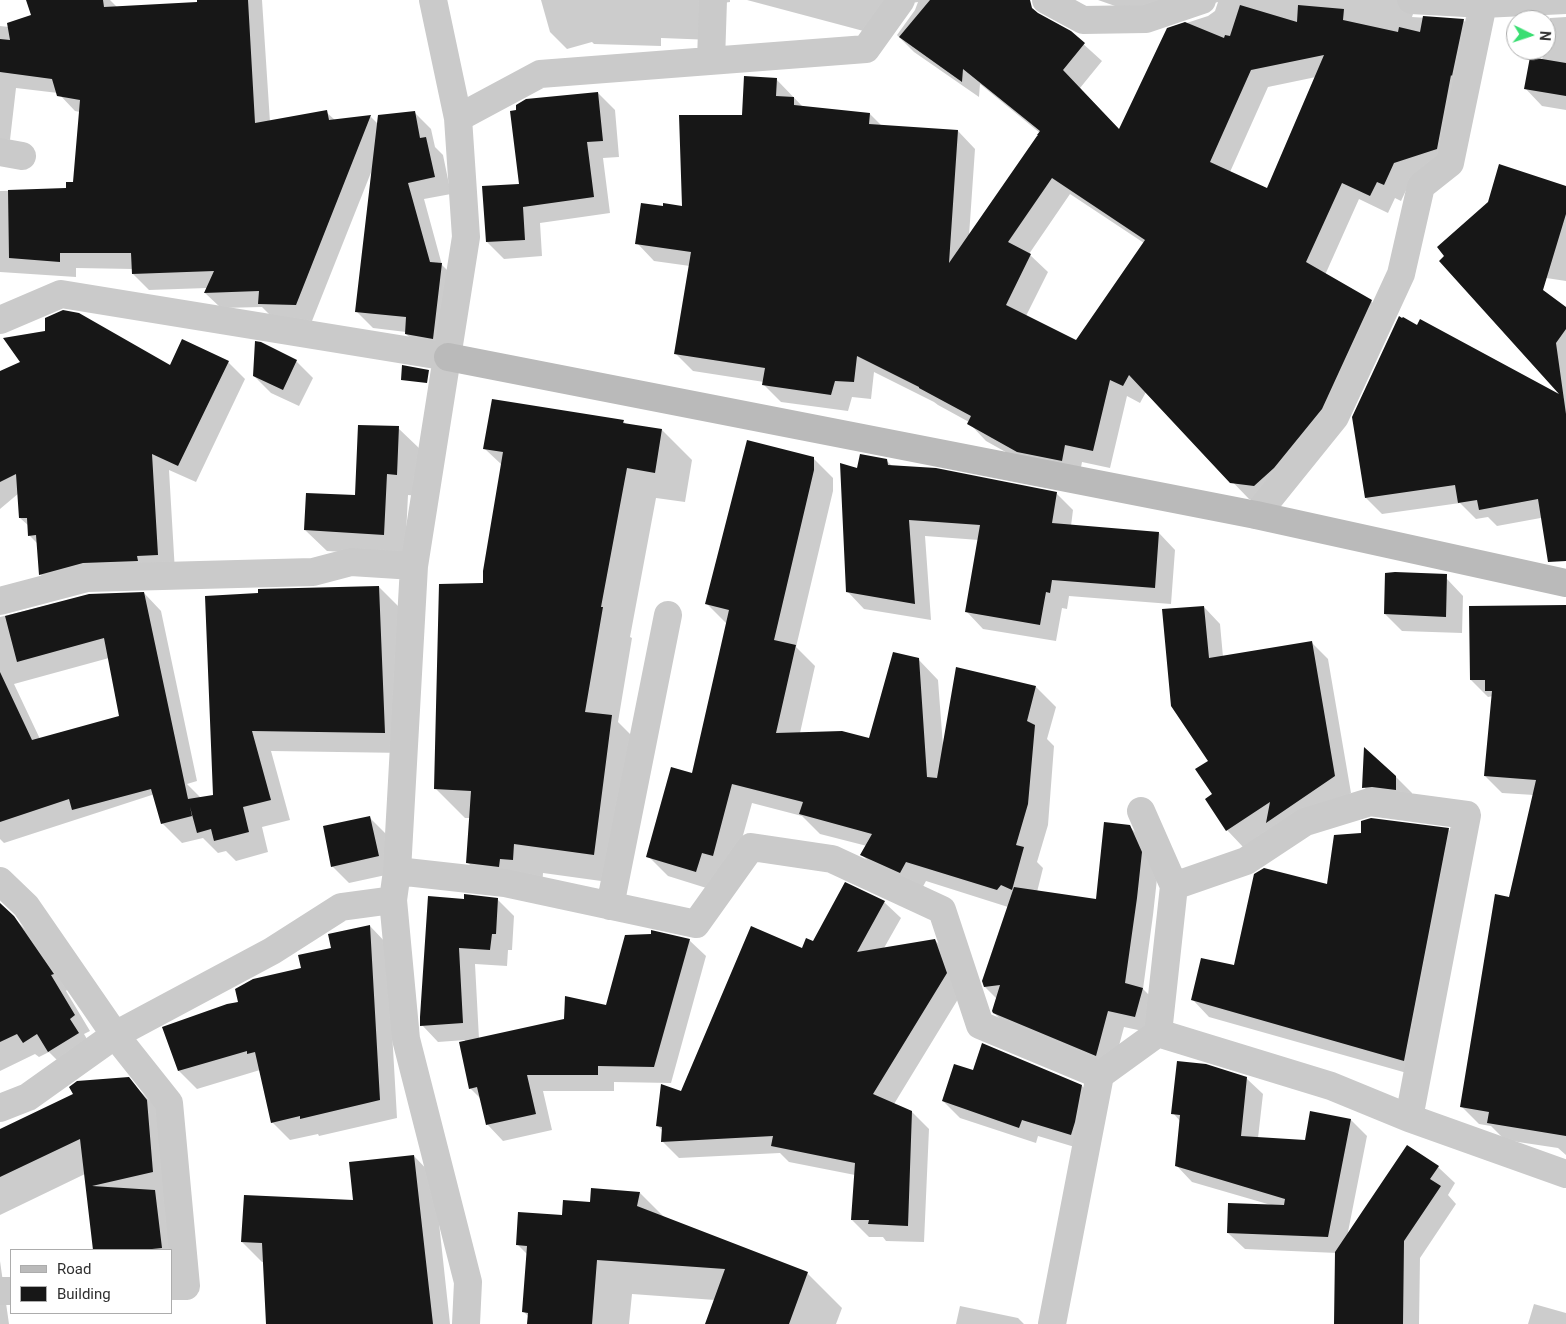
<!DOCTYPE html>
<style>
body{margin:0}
#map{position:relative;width:1566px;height:1324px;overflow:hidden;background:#fff;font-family:Roboto,sans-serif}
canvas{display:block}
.legend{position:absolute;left:10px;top:1249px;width:162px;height:65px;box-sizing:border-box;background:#fff;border:1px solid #acacac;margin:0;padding:6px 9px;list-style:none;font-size:15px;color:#303030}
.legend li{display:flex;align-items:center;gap:10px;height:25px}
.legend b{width:25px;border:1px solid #acacac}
.north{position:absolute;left:1506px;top:10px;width:50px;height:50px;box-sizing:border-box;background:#fff;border:1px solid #acacac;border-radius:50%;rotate:94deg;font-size:14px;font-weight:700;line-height:20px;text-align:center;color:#303030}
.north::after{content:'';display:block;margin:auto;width:18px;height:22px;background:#3ade72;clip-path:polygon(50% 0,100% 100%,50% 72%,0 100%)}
</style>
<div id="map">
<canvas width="1566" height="1324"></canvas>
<ul class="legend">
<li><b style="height:6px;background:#bababa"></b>Road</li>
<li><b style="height:14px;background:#171717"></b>Building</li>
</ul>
<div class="north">N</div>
</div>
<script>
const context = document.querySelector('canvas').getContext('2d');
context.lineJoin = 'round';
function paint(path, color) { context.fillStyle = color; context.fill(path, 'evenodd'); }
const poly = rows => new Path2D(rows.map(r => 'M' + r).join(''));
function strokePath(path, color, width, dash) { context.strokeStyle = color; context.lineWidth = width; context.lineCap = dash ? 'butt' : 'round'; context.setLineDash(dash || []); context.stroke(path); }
paint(poly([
 [27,0,110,0,117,7,198,3,198,0,262,0,270,122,326,112,335,120,371,117,378,124,414,112,431,129,435,147,443,155,451,194,424,199,442,265,458,281,449,355,423,350,406,334,406,332,373,328,356,311,372,170,312,321,275,320,262,307,221,308,205,293,207,288,149,290,133,274,133,269,76,268,76,277,0,272,0,191,67,190,74,184,80,112,75,111,58,93,16,88,10,140,0,139,0,26,37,30],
 [541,0,730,0,730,2,723,3,713,40,661,38,661,46,594,44,592,42,567,49,550,32],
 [747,0,974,0,1070,32,1102,61,1080,88,1120,130,1168,29,1208,16,1215,11,1218,2,1155,20,1098,0,1566,0,1415,8,1412,17,1463,20,1481,37,1454,166,1411,180,1401,201,1395,198,1388,213,1359,199,1325,275,1371,301,1388,319,1272,503,1249,499,1146,392,1140,403,1127,396,1110,468,1082,462,1079,478,1036,469,986,441,969,423,969,422,938,405,934,402,874,372,871,399,852,397,848,411,781,402,764,385,764,382,693,371,676,354,690,266,654,261,637,243,664,208,683,207,743,116,776,79,803,107,870,114,882,126,958,131,975,149,969,236,1041,137,1040,133,980,84,979,97,914,52,897,35,915,10,918,2,912,3,871,33],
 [1316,77,1268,190,1230,172,1268,87],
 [1070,194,1144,243,1077,341,1026,316,1048,272,1029,254],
 [1566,17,1566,110,1542,106,1525,88,1542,60,1544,50,1546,50,1546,41,1550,18],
 [598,93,615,110,619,157,603,158,610,213,540,223,542,256,504,259,487,242,520,185],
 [1566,187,1566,281,1520,274,1566,308,1566,549,1546,517,1497,526,1488,517,1476,519,1460,503,1382,514,1366,498,1418,327,1421,321,1564,398,1440,261,1446,256,1438,248,1489,202],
 [296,361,313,378,299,406,271,393,254,376],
 [228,362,245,379,196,482,169,470,175,572,57,592,40,574,38,544,29,535,29,526,20,518,19,493,0,509,0,372,170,367],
 [493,400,624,422,627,425,662,430,692,460,685,502,656,498,630,637,632,638,618,722,642,746,623,884,543,873,542,889,498,892,468,863,471,818,465,818,435,788,484,584,502,465,485,449],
 [398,428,420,449,418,496,408,495,405,556,327,551,305,530,356,497],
 [813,458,833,478,833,491,796,647,815,666,800,733,870,739,918,659,938,680,943,746,1036,687,1056,707,1047,739,1054,746,1048,825,1037,862,1043,868,1037,892,1097,900,1129,826,1146,843,1158,870,1153,915,1143,989,1159,1005,1152,1033,1124,1027,1112,1072,1011,1030,994,1013,997,999,985,987,1008,907,926,881,920,892,882,875,862,855,867,846,820,834,802,816,752,803,732,875,716,891,668,876,648,856,693,775,727,624,706,603],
 [886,460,893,467,1056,493,1073,510,1071,526,1159,533,1175,550,1171,604,1069,596,1067,609,1062,608,1056,641,983,629,967,612,979,540,925,536,931,620,864,609,848,592,858,469],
 [1447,579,1463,596,1462,633,1402,631,1385,614],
 [379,587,399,607,405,753,271,751,290,820,262,827,268,852,236,861,226,851,218,853,203,838,182,843,162,823,161,792,4,843,0,839,0,617,89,595,144,593,161,611,197,781,187,784,201,798,215,796,206,597],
 [109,658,121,717,40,739,14,684],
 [1566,606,1566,1155,1558,1148,1505,1140,1491,1126,1479,1124,1462,1107,1534,795,1502,793,1485,776,1493,696,1488,697,1471,680],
 [1204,607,1220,624,1223,657,1311,642,1328,659,1351,793,1283,839,1243,847,1227,830,1214,794,1210,761],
 [1395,776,1412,793,1411,805,1380,804,1364,787],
 [369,817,386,834,395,873,349,883,332,866],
 [1448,829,1465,846,1421,1077,1209,1017,1193,1000,1235,967],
 [497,899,514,916,512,950,508,950,507,966,475,964,479,1039,566,1020,607,1006,689,940,706,956,671,1083,614,1082,614,1091,543,1091,552,1130,503,1141,487,1124,481,1099,470,1088,465,1040,438,1042,422,1025,465,900],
 [884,902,901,918,884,948,935,940,951,957,963,991,894,1104,912,1112,929,1129,924,1242,886,1241,883,1237,869,1237,852,1220,855,1175,789,1162,780,1153,679,1158,662,1141,663,1131,658,1126,682,1092,802,949],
 [0,904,29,933,68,989,66,991,90,1031,84,1034,93,1049,64,1067,49,1052,39,1057,35,1054,0,1071],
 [370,926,387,944,397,1118,319,1136,318,1134,290,1140,272,1122,260,1070,197,1089,179,1071,239,1003,303,969,333,948],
 [974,1072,1082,1086,1098,1102,1088,1151,1038,1136,1036,1143,960,1118,943,1101],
 [1246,1078,1263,1094,1258,1138,1306,1142,1351,1120,1367,1136,1347,1237,1438,1167,1455,1183,1448,1195,1456,1204,1420,1258,1419,1324,1335,1324,1337,1253,1245,1249,1228,1233,1271,1205,1192,1182,1176,1165,1180,1121,1173,1113],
 [128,1079,154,1105,172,1128,171,1250,94,1250,85,1174,0,1215,0,1130],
 [414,1156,434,1177,450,1324,268,1324,264,1262,262,1262,242,1242,354,1202],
 [640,1193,665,1218,807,1273,842,1308,836,1324,707,1324,715,1300,632,1294,629,1324,528,1324,529,1317,524,1312,528,1255,517,1244,563,1216,591,1203],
 [0,1261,9,1324,0,1324],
 [1534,1304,1566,1313,1566,1324,1528,1324],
 [960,1306,1018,1318,1024,1324,956,1324]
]), '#0003');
paint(poly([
 [26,0,103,0,104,7,197,2,197,0,248,0,255,123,327,110,329,120,371,115,296,305,258,304,259,291,204,293,214,271,132,274,131,253,60,253,60,262,9,258,8,190,66,188,66,182,73,182,80,100,57,96,52,79,0,72,0,39,10,40,7,23,31,15],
 [930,0,1030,0,1032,8,1038,13,1071,31,1085,43,1063,70,1119,129,1167,28,1185,22,1224,38,1225,35,1230,36,1240,5,1297,22,1298,5,1344,9,1343,20,1398,32,1399,27,1420,32,1423,16,1464,19,1452,76,1451,75,1437,149,1394,163,1384,185,1377,182,1370,196,1342,183,1306,262,1372,300,1322,409,1274,468,1254,486,1230,483,1129,375,1123,386,1110,380,1093,451,1065,445,1062,461,1017,452,967,424,971,416,919,388,919,387,857,356,854,382,835,381,831,395,762,385,765,368,674,354,691,252,635,244,641,203,663,206,663,203,682,206,679,115,742,115,744,76,777,78,776,96,794,97,794,105,870,113,869,124,958,130,949,263,1037,136,1038,136,1037,135,1040,131,963,69,962,82,899,37],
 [1324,55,1267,188,1210,162,1251,70],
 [1052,178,1145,240,1076,340,1006,305,1031,254,1008,242],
 [1530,57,1566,63,1566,96,1524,89],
 [598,92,603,141,587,142,594,197,523,207,525,240,486,242,482,186,519,184,510,111,516,110,516,105,526,99],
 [415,111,420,138,426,137,435,177,408,183,430,262,442,263,433,339,405,334,406,317,355,312,378,115],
 [1499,164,1566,186,1566,214,1543,290,1566,307,1566,329,1556,343,1566,414,1566,561,1548,562,1538,499,1479,510,1477,500,1458,503,1455,485,1365,498,1352,417,1399,316,1402,318,1403,317,1417,325,1420,319,1559,394,1439,261,1444,256,1437,247,1488,202],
 [63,310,79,313,170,365,182,339,229,361,178,466,152,454,158,555,137,556,138,561,83,563,39,575,36,535,28,536,27,518,19,518,16,474,0,482,0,371,20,362,3,338,45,331,45,318],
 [255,341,261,342,297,360,283,390,253,376],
 [402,365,429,370,427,383,401,380],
 [492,399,624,420,623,423,662,429,655,473,627,468,601,607,603,607,585,712,612,715,594,855,514,844,513,860,500,859,499,867,466,863,471,791,434,789,439,584,483,583,483,571,503,452,483,449],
 [358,425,399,426,397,475,387,474,384,535,304,530,306,493,355,495],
 [747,440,814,457,814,470,774,640,796,645,776,733,842,731,869,738,893,652,919,658,927,777,937,778,956,667,1036,686,1027,721,1035,725,1028,804,1016,845,1024,847,1012,890,1001,885,997,890,906,862,900,873,860,855,872,834,799,814,803,802,732,784,713,856,702,853,696,872,646,857,671,767,692,773,729,610,705,604],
 [860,454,887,459,888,465,936,468,1057,492,1052,523,1159,532,1155,588,1052,580,1050,593,1046,592,1040,625,965,612,980,525,909,520,915,604,846,592,840,463,857,468],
 [1395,572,1447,574,1446,617,1384,614,1385,573],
 [379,586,385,733,252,731,271,800,243,807,249,832,214,841,211,829,197,833,190,807,192,816,161,824,151,789,72,810,69,799,0,822,0,672,32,740,119,716,104,638,17,662,5,616,89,594,144,592,188,799,213,795,205,596,258,593,258,589],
 [1566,605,1566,1136,1487,1123,1489,1112,1460,1107,1495,894,1509,897,1536,780,1484,776,1492,691,1485,691,1485,680,1470,680,1469,606],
 [1204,606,1209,658,1312,641,1335,776,1266,823,1270,802,1226,831,1205,799,1212,794,1195,769,1208,761,1171,706,1162,609],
 [1364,747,1396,776,1396,790,1372,787,1362,788],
 [370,816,379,856,331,867,323,826],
 [1371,818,1449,828,1404,1061,1191,1000,1201,958,1234,965,1254,874,1264,868,1327,884,1334,835,1361,833,1361,821],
 [1104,822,1130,825,1142,852,1137,898,1125,983,1143,988,1135,1017,1108,1011,1096,1056,993,1013,992,1011,1000,985,984,987,982,981,1014,887,1096,899],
 [845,882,885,901,857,952,935,939,947,973,873,1094,912,1111,908,1226,868,1224,869,1220,851,1220,855,1163,771,1146,773,1136,661,1142,662,1127,656,1126,661,1084,681,1091,751,926,802,948,806,938,813,941],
 [464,894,498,898,496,934,492,934,490,950,459,948,463,1023,420,1026,420,1017,428,896,464,899],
 [0,903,14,916,54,974,51,975,75,1015,70,1019,79,1033,48,1052,37,1034,23,1043,17,1034,0,1042],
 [370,925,380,1100,300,1119,300,1116,271,1123,255,1052,247,1054,247,1051,178,1071,162,1027,227,1004,238,1002,235,989,253,979,301,968,298,955,331,948,328,934],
 [651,930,690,939,654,1067,598,1066,598,1075,527,1075,536,1114,486,1125,477,1087,469,1089,459,1042,564,1019,565,996,606,1005,625,935,651,934],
 [982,1043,1082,1085,1075,1122,1071,1135,1022,1120,1019,1128,942,1101,954,1064,973,1070],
 [1177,1061,1206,1064,1247,1077,1241,1136,1305,1140,1310,1111,1351,1119,1328,1237,1227,1233,1228,1203,1284,1205,1285,1199,1175,1166,1180,1115,1171,1114],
 [129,1077,147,1100,153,1172,92,1186,155,1190,162,1248,142,1250,93,1250,80,1139,0,1177,0,1129,73,1094,69,1087,77,1081],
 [1407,1145,1439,1166,1430,1179,1441,1186,1404,1241,1403,1324,1334,1324,1335,1252],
 [414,1155,433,1324,266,1324,262,1243,241,1242,244,1195,353,1200,349,1162],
 [591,1188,640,1192,637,1206,808,1272,789,1324,705,1324,725,1269,597,1260,592,1324,527,1324,528,1313,522,1312,527,1246,516,1245,518,1212,562,1215,563,1200,590,1202]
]), '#171717');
strokePath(poly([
 [433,0,458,118,466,237,414,566,397,871,393,900,406,1039,468,1282,466,1324],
 [1046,0,1083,20,1146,19,1202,0],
 [1411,0,1483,4,1566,0],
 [711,61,713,0],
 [458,118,540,74,866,49,901,0],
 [0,152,22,156],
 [0,320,61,294,448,357],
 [1256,515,1335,417,1401,274,1421,186,1450,163,1483,4],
 [0,601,87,578,313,572,351,562,414,566],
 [1141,811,1174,886],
 [397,871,505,883,696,924,751,847,832,859,942,910,980,1025,1100,1075],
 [0,881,26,906,115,1035,169,1103,186,1286,171,1286],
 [610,906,668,615],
 [1158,1033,1174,886,1246,861,1305,822,1370,802,1467,815,1409,1118],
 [0,1108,28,1097,115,1035,272,951,341,907,393,900],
 [0,1291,11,1291],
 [1052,1324,1100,1075,1158,1033,1331,1086,1409,1118,1566,1174]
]), '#cacaca', 28);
strokePath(poly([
 [448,357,1256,515,1566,583]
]), '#bababa', 28);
</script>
